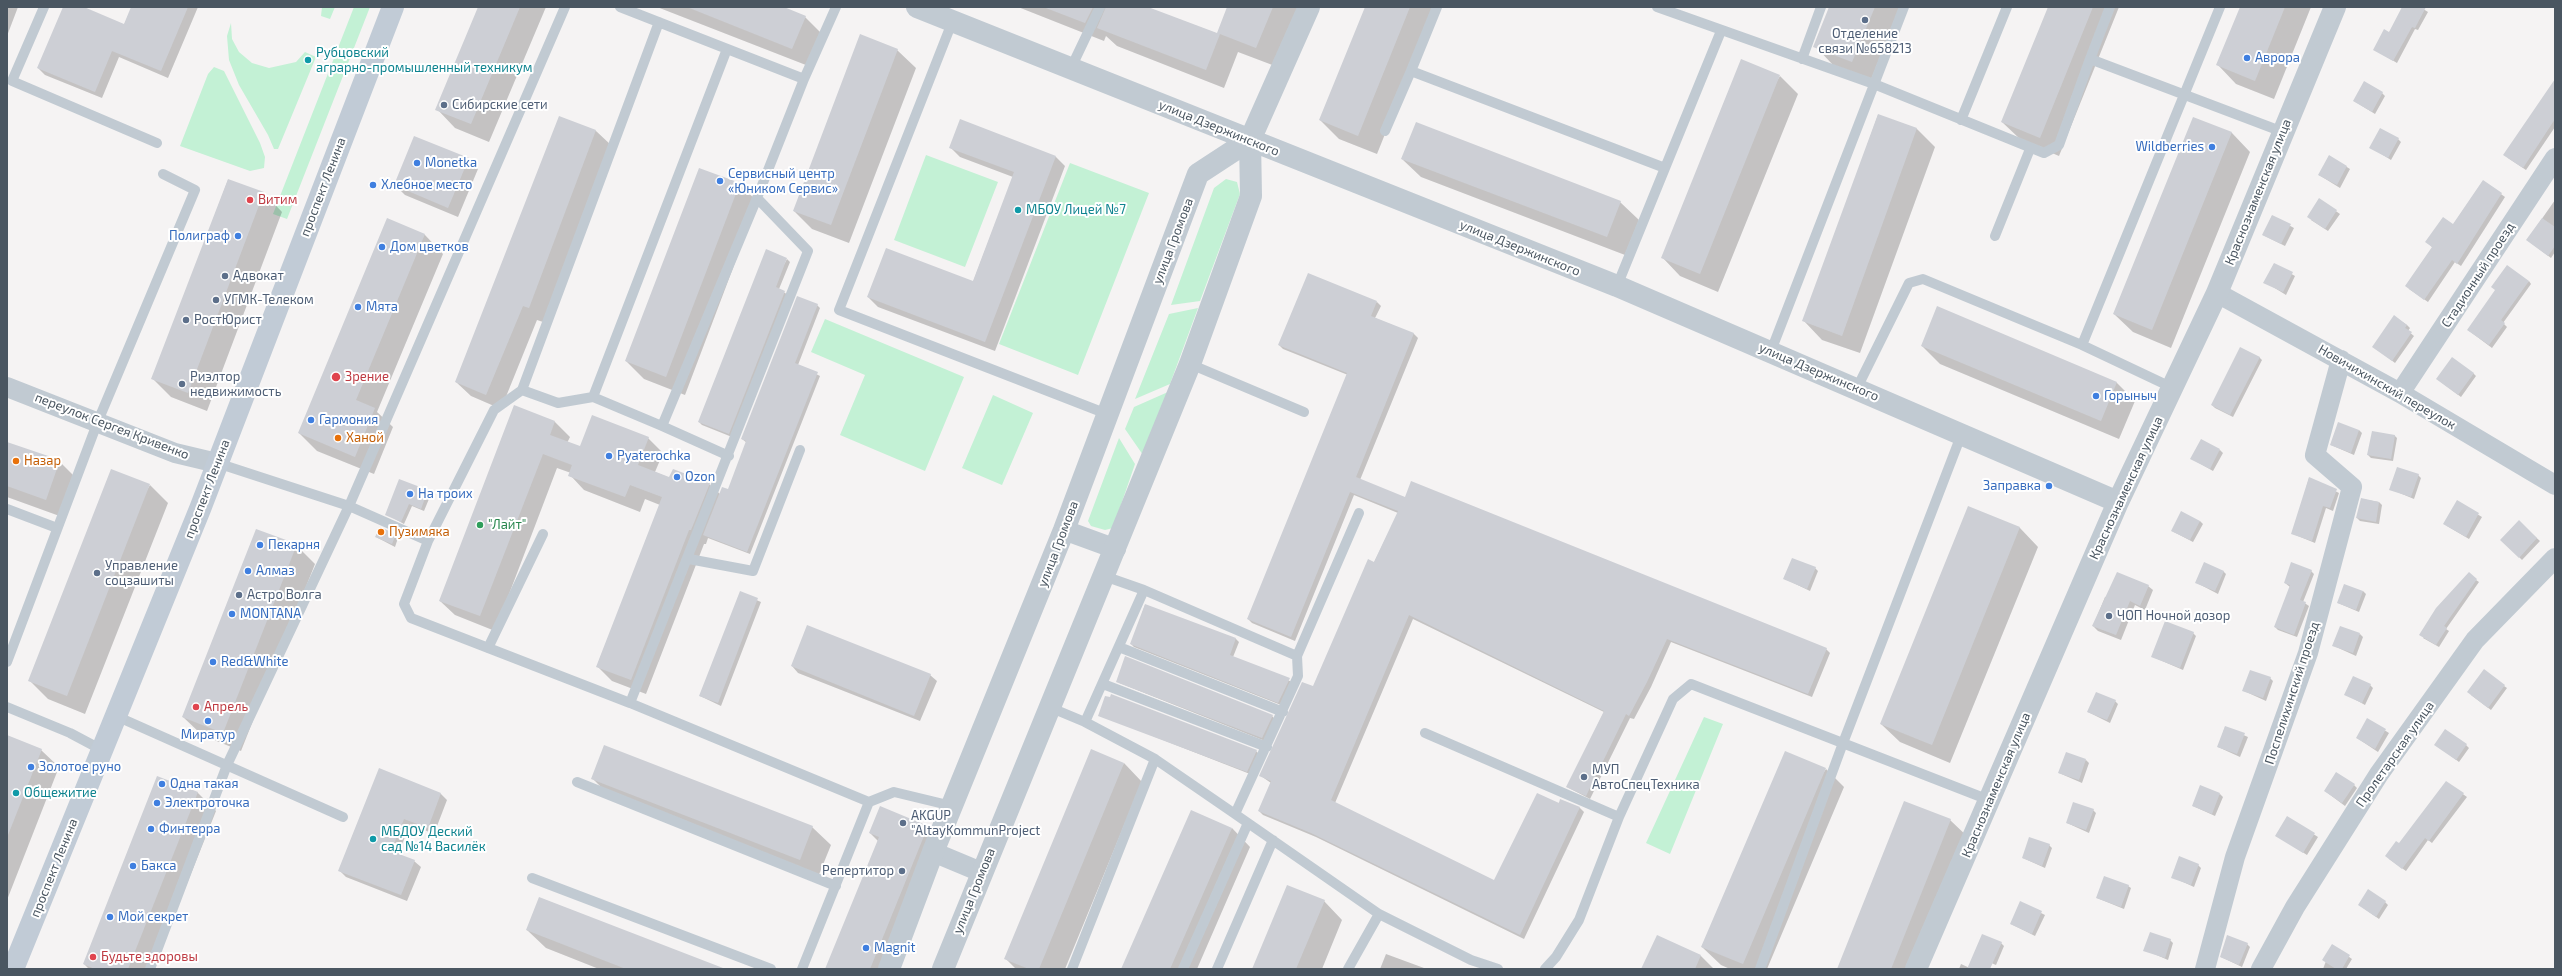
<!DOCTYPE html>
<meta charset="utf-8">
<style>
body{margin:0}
#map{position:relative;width:2562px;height:976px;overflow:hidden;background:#f5f3f3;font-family:"Exo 2",sans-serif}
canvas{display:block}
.frame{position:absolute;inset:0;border:8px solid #4a5661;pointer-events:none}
</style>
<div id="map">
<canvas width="2562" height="976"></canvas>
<div class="frame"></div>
</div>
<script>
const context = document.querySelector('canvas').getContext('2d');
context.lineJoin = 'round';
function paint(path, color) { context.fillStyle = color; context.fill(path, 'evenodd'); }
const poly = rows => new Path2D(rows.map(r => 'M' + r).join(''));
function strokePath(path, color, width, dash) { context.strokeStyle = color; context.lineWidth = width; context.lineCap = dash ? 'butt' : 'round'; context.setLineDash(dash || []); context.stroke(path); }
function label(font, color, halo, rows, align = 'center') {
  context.font = font + ' "Exo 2",sans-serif'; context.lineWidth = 4; context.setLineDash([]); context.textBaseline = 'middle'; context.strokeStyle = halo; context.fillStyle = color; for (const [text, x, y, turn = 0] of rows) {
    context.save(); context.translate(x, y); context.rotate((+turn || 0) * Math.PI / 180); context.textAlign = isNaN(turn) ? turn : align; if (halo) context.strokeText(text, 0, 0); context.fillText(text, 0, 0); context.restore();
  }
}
paint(poly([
 [322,7,335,7,330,19,321,16],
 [354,7,370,7,287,219,273,214],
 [231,23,232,39,239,52,252,63,269,68,296,62,305,52,316,57,278,149,274,149,268,135,239,85,229,60,227,36],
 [214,67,224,71,260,143,265,157,264,168,250,171,180,146,208,74],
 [926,155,998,182,965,267,894,240],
 [1070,163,1149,193,1078,375,999,344],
 [1226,179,1237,182,1240,194,1200,301,1171,305,1214,188],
 [1198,308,1170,384,1135,399,1169,314],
 [825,319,964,377,925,471,840,435,865,375,811,352],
 [1168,392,1143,455,1125,429,1134,407],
 [993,395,1033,413,1002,485,962,468],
 [1119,438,1135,464,1113,528,1105,530,1091,526,1088,521],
 [1704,717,1723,724,1670,854,1646,843]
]), '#c3f1d5');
paint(poly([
 [7,7,18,7,7,36],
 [64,7,81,7,124,25,132,7,198,7,168,78,119,57,102,98,45,75,38,68],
 [479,7,546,7,489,142,455,128,437,109],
 [657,7,781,7,805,17,823,35,811,67],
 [1018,7,1146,7,1218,34,1228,7,1299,7,1275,66,1238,52,1224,88,1117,46,1106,36,1104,41],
 [1366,7,1436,7,1377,154,1339,139,1320,120],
 [1831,7,1900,7,1871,80,1833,65,1815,46],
 [2049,7,2119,7,2059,156,2021,140,2002,122],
 [2241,7,2311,7,2274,99,2236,84,2218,65],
 [2403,7,2420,7,2428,12,2418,30,2415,29,2397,63,2375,50,2389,33],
 [897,50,916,68,849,243,812,229,794,211],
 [1780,76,1798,94,1718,292,1680,276,1662,257],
 [2555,81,2555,127,2526,170,2508,158],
 [2382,93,2385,96,2375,114,2354,101],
 [1878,115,1917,129,1935,147,1860,353,1822,340,1804,321],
 [560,117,596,131,611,145,543,322,537,320,501,409,471,396,456,382],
 [2194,118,2232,133,2250,152,2171,348,2133,332,2114,314],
 [2398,139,2401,142,2391,160,2370,147],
 [950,147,1056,157,1065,166,995,351,878,307,868,297,973,282,1013,177,960,157],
 [2329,156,2350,169,2340,188,2319,175],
 [468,159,478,169,458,217,405,195,395,185],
 [1402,159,1620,202,1639,220,1625,255,1421,177],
 [228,180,264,193,282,212,207,411,171,397,153,379],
 [2483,181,2505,197,2461,266,2455,262,2428,302,2409,289,2433,248,2427,242,2453,225],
 [739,184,758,202,685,395,644,379,626,361],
 [2320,200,2340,214,2328,231,2311,220],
 [2555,200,2555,252,2551,258,2527,240],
 [2272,216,2294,228,2285,246,2263,235],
 [387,220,425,235,443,254,377,412,393,427,374,474,317,451,299,433],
 [787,259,790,262,779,289,788,295,732,437,702,425,699,422],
 [2274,264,2295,276,2286,295,2265,282],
 [2529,281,2531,284,2503,323,2507,327,2492,348,2468,330],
 [1377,302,1381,306,1375,318,1414,334,1418,338,1360,480,1405,498,1826,649,1830,653,1812,697,1671,642,1651,687,1634,719,1630,718,1590,799,1567,787,1604,712,1413,619,1335,803,1495,882,1561,800,1580,808,1584,812,1524,939,1316,837,1263,815,1259,811,1271,783,1261,776,1313,688,1398,513,1354,495,1295,641,1252,623,1248,619,1348,375,1283,349,1279,345],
 [817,305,820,308,798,365,820,376,750,554,708,538,706,544,704,544,646,694,612,681,597,666,660,505,645,499,640,512,584,490,570,475,571,473,557,468,495,631,455,615,440,601,515,407,555,422,570,437,567,443,580,448,648,438,663,453,655,472,670,478,709,484,720,494,728,491,747,443,742,439],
 [1938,308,2117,383,2135,401,2119,439,1940,364,1922,346],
 [2395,317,2407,325,2410,328,2408,331,2414,336,2395,363,2374,347],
 [2259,357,2262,360,2233,417,2215,408,2212,405],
 [2473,373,2476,376,2461,397,2437,379],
 [2359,430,2362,433,2354,455,2331,445],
 [2394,435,2397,438,2393,461,2371,458,2368,455],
 [7,443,59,461,78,480,65,518,7,497],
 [2220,450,2223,453,2213,471,2192,459],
 [2418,475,2421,478,2414,499,2390,489],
 [2309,478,2339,493,2333,511,2326,508,2315,543,2293,534],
 [400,480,431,494,424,511,412,506,404,524,386,514],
 [150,485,168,503,85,714,48,699,29,680],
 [2362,499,2379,502,2382,505,2379,524,2360,521,2357,518],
 [2457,502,2482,517,2469,539,2447,526],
 [1969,508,2020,528,2038,547,1950,763,1900,742,1881,724],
 [2200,521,2203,524,2193,542,2172,531],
 [2519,522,2540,541,2522,560,2502,540],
 [395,535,398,538,395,547,376,537],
 [296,545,315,564,241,751,202,735,183,717],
 [1815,568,1818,571,1810,591,1785,579],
 [2223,571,2226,574,2218,594,2197,583],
 [2311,571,2314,574,2303,602,2309,606,2297,637,2278,630,2275,627,2290,587,2285,583],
 [2476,580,2479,582,2446,629,2449,631,2439,647,2423,638],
 [2148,586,2153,590,2145,610,2135,605,2121,640,2098,631,2093,626,2105,597],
 [2363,591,2366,594,2359,612,2338,603],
 [740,593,761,602,721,706,700,696],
 [1145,605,1236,639,1239,642,1233,657,1292,682,1281,705,1134,647,1131,644],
 [2193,633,2196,636,2183,670,2153,657],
 [2360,634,2363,637,2356,656,2334,646],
 [792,666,930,675,937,681,920,721,798,673],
 [2270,678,2273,681,2266,701,2244,691],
 [1117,682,1272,716,1275,719,1265,741],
 [2370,685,2373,688,2365,705,2345,694],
 [2504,686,2507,688,2491,710,2471,695],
 [2115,701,2118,704,2110,723,2088,712],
 [1099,715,1256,751,1259,754,1250,774],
 [2368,720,2389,733,2378,752,2357,738],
 [2225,727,2248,737,2240,757,2218,747],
 [7,736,41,750,59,767,7,900],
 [2466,745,2469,748,2459,762,2439,747],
 [2086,760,2089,763,2082,783,2059,773],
 [1124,763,1142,782,1065,969,1016,969,1006,959],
 [1826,769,1844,787,1767,969,1730,969,1721,965,1702,947],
 [379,770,441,794,447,800,434,834,410,824,398,855,414,861,421,867,407,901,346,877,339,870],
 [592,778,812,827,831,845,818,877,611,797],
 [2447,783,2467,797,2432,843,2428,840,2406,871,2389,859],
 [2354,785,2357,788,2345,806,2325,791],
 [197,792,216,811,153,969,89,969,84,964],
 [2220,794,2223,797,2215,816,2193,806],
 [881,808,928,827,946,845,895,969,826,969,878,841,870,833],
 [2093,810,2096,813,2089,833,2067,823],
 [2288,818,2318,837,2307,855,2280,838],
 [1950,820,1969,838,1917,969,1838,969],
 [1232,828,1250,847,1197,969,1122,969],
 [2049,845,2052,848,2045,868,2023,858],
 [2198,865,2201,868,2194,887,2172,877],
 [2128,886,2131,888,2124,909,2097,898],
 [540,898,723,969,599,969,546,948,527,930],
 [1324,901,1342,920,1322,969,1253,969],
 [2385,902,2388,905,2379,919,2359,905],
 [2021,903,2045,915,2035,936,2011,924],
 [1657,937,1701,956,1714,969,1643,969],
 [2170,940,2173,943,2168,960,2145,950],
 [2001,943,2004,946,1996,965,1977,957],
 [2247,944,2250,947,2242,967,2221,957],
 [2332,945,2352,959,2346,969,2323,969],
 [1386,954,1424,968,1425,969,1380,969],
 [1961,964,1972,969,1959,969]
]), '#0003');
paint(poly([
 [63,7,84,7,124,24,131,7,188,7,161,71,112,51,95,92,37,68],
 [478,7,520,7,471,124,435,110],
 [687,7,784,7,806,16,792,49],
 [1066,7,1093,7,1085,23,1046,8],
 [1106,7,1148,7,1217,33,1227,7,1273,7,1256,48,1220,34,1206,70,1097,28],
 [1365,7,1410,7,1358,136,1319,120],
 [1829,7,1875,7,1852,62,1813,47],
 [2048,7,2093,7,2040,138,2001,122],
 [2240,7,2285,7,2255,81,2216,65],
 [2402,7,2426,7,2415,28,2412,27,2393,61,2373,50,2384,29,2389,32],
 [860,34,898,49,831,225,793,211],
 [1741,59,1780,75,1700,274,1661,258],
 [2555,79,2555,119,2523,168,2503,155],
 [2364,81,2383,92,2372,112,2353,101],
 [1878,114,1917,128,1842,336,1802,321],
 [559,116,596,130,529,308,523,306,486,395,455,382],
 [2193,117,2232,132,2152,330,2113,314],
 [960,119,1056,156,985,342,867,297,886,248,973,281,1014,172,949,148],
 [1416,122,1621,201,1607,237,1401,159],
 [2380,128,2399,138,2388,158,2369,148],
 [414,136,469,158,448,208,394,185],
 [2329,155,2347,166,2337,185,2318,175],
 [699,168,740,183,666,377,625,361],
 [228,179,264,192,188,393,151,379],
 [2483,180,2502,193,2457,264,2452,260,2424,300,2405,286,2432,247,2425,242,2443,217,2453,224],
 [2319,198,2337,210,2325,229,2307,217],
 [2272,215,2291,224,2281,244,2262,235],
 [387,218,425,234,356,400,375,408,355,457,298,433],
 [2542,218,2555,227,2555,246,2548,256,2526,240],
 [766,249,787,258,776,287,785,291,729,434,698,422],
 [2274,263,2293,272,2283,292,2263,283],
 [2507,265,2529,281,2501,320,2505,323,2489,345,2467,330,2495,290,2491,287],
 [1308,273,1377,301,1371,316,1414,333,1356,477,1405,497,1411,481,1827,648,1808,694,1667,639,1647,682,1629,716,1626,714,1586,796,1566,787,1604,711,1409,615,1331,800,1494,880,1537,793,1559,803,1560,799,1580,807,1520,935,1311,833,1258,811,1271,781,1259,776,1302,682,1313,686,1368,559,1374,562,1398,511,1350,492,1291,637,1247,619,1347,373,1278,345],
 [797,296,818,304,795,363,818,372,747,552,703,535,722,487,728,489,746,441,741,439],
 [1937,306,2117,382,2101,421,1921,346],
 [2394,315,2407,325,2405,328,2412,332,2392,361,2372,347],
 [2240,347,2260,357,2230,415,2211,405],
 [2452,357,2474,373,2458,395,2436,379],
 [514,405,555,421,550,435,580,446,592,415,649,437,638,465,669,477,673,469,710,483,691,530,689,530,631,680,596,667,662,497,630,485,625,497,568,476,572,465,543,454,480,616,439,601],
 [2338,422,2359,430,2351,453,2330,445],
 [2372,431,2395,435,2391,459,2367,455],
 [2201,439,2220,449,2210,469,2190,459],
 [7,442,60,460,46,500,7,486],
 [2397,467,2419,474,2411,497,2389,490],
 [111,469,150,484,67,696,28,681],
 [2309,477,2337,489,2330,508,2323,506,2312,541,2291,534],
 [399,479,428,490,421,509,409,504,401,522,385,515],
 [2361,498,2379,502,2376,522,2356,518],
 [2457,500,2479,513,2466,537,2443,524],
 [1968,506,2020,527,1932,745,1880,724],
 [2181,511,2200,521,2190,540,2171,531],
 [2519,520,2537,538,2519,558,2500,540],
 [380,527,396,534,392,544,375,537],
 [256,529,297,544,223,733,182,717],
 [1792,558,1816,567,1807,589,1783,579],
 [2204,562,2224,571,2215,591,2195,583],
 [2291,562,2312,570,2300,600,2306,602,2294,635,2274,627,2290,585,2284,583],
 [2117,572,2149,585,2140,606,2130,601,2116,635,2092,626],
 [2469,572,2477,579,2444,626,2447,628,2436,645,2419,635,2436,608],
 [2344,584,2363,591,2356,610,2337,603],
 [740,591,758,598,718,703,699,696],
 [1145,604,1236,638,1230,655,1290,678,1278,703,1130,644],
 [2165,621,2194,632,2180,668,2151,657],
 [807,625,931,674,914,716,791,666],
 [2340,626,2360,633,2353,653,2332,646],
 [1125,656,1273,715,1262,738,1116,682],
 [2484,669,2505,685,2488,708,2467,692],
 [2250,670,2271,677,2263,698,2242,691],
 [2353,676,2371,684,2362,703,2344,695],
 [2096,692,2116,700,2107,720,2087,712],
 [1111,694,1257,750,1247,772,1098,716,1105,696,1110,697],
 [2367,718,2386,729,2375,749,2356,738],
 [2225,726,2245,733,2237,754,2217,747],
 [2445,729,2467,744,2456,760,2434,745],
 [7,735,42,749,8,835,7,835],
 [604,745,813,826,800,860,591,779],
 [1091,749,1124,763,1039,969,1029,969,1004,959],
 [1785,751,1826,768,1743,964,1701,947],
 [2066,752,2086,759,2079,780,2058,773],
 [379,768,441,793,428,828,404,819,391,851,415,860,401,895,338,871],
 [2336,772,2355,784,2342,803,2324,791],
 [157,776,198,792,128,969,95,969,83,964],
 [2446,781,2464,793,2429,841,2425,838,2402,869,2385,856,2396,841,2399,843],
 [2200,785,2220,793,2212,814,2192,806],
 [1904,801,1951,819,1891,969,1837,969],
 [2073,802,2094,809,2086,830,2066,823],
 [880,806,928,826,870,969,825,969,879,837,869,833],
 [1191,810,1232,828,1170,969,1121,969],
 [2287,816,2315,833,2303,853,2275,836],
 [2029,837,2050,844,2042,866,2022,858],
 [2179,856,2199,864,2191,885,2171,878],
 [2104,876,2129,885,2121,907,2096,898],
 [1287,885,1325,900,1296,969,1252,969],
 [2368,889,2386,901,2376,917,2358,905],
 [539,897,723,968,723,969,626,969,526,930],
 [2020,901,2042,911,2032,934,2010,924],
 [2150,932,2171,939,2165,958,2143,951],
 [1982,934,2002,942,1990,969,1967,969],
 [1657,935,1701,955,1695,969,1641,969],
 [2227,935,2248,943,2239,965,2220,957],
 [2332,944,2350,955,2342,969,2336,969,2322,960]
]), '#cdcfd5');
strokePath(poly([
 [44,7,12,81,157,143],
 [620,7,804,79],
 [1437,7,1411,71,1665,168,1721,31],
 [1657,7,1874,84,2044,153,2059,145,2090,59],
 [2110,7,2090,59,2283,132],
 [953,20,839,310,1107,414],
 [1802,59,1821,7],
 [1071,68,1100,7],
 [1961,120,2007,7],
 [1385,131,1411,71],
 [1995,236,2030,149],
 [1617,286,1665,168],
 [1771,351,1904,7],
 [1190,364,1304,412],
 [1857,388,1909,283,1923,279,2082,345],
 [2173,388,2082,345,2220,7],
 [522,390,558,403,593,397],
 [662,426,593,397,727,49],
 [729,456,662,426,757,198],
 [217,463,349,506,428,541,404,604,411,618,630,703,869,802],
 [7,509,57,528],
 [428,541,494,410,522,390,659,22],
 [689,559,753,571,800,450],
 [1104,576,1144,590,1297,656,1359,513],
 [1119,647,1283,712],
 [488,648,543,534],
 [1297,656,1298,676,1235,814,1379,914,1471,960,1498,969],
 [7,662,98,421,195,190,163,174],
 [1103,684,1267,747],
 [630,703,808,251,757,198,804,79,836,7],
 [7,707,70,733,102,750],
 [1049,707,1085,722,1144,590],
 [116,716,343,817],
 [1085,722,1155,759,1235,814],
 [1425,733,1619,817,1579,920,1556,957,1545,969],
 [577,782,836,886],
 [1619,817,1673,699,1691,684,1989,800],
 [532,878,771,969],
 [150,969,227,765,349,506,565,7],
 [802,969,869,802,894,792,952,806],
 [1072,969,1155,759],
 [1183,969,1248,823],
 [1217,969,1273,840],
 [1348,969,1379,914],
 [1760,969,1843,743,1962,433]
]), '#c1cad2', 10);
strokePath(poly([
 [2217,293,2400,393,2555,485],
 [7,387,175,453,217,463],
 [2400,393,2555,158],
 [1064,530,1116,549],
 [933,852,981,872],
 [2205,969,2235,857,2308,653,2352,487,2315,455,2341,360],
 [2261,969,2295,907,2379,774,2475,640,2555,558]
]), '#c1cad2', 20);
strokePath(poly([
 [917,7,1617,286,2118,502],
 [889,969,933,852,1064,530,1198,174,1250,140],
 [943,969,1190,364,1251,196,1250,140,1309,7],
 [1916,969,2118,502,2217,293,2335,7]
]), '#c1cad2', 22);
strokePath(poly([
 [13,969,200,509,393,7]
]), '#c1cbd6', 22);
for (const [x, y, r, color] of [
 [1865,20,4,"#5c6f8a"],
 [2247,58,4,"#3f7fe0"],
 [308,60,4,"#0f9aa8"],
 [444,105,4,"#5c6f8a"],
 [2212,147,4,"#3f7fe0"],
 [417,163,4,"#3f7fe0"],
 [720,181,4,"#3f7fe0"],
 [373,185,4,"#3f7fe0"],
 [250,200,4,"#e0444e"],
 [1018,210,4,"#0f9aa8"],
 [238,236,4,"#3f7fe0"],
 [382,247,4,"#3f7fe0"],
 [225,276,4,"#5c6f8a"],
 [216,300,4,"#5c6f8a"],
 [358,307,4,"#3f7fe0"],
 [186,320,4,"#5c6f8a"],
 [336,377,5,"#e0444e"],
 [182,384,4,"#5c6f8a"],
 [2096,396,4,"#3f7fe0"],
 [311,420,4,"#3f7fe0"],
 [338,438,4,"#e8710a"],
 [609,456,4,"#3f7fe0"],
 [16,461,4,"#e8710a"],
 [677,477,4,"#3f7fe0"],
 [2049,486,4,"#3f7fe0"],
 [410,494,4,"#3f7fe0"],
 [480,525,4,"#2e9e5b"],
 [381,532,4,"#e8710a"],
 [260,545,4,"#3f7fe0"],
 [248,571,4,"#3f7fe0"],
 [97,573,4,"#5c6f8a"],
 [239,595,4,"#5c6f8a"],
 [232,614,4,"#3f7fe0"],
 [2109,616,4,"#5c6f8a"],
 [213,662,4,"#3f7fe0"],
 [196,707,4,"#e0444e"],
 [208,721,4,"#3f7fe0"],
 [31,767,4,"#3f7fe0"],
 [1584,777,4,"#5c6f8a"],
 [162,784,4,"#3f7fe0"],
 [16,793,4,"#0f9aa8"],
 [157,803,4,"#3f7fe0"],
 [903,823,4,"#5c6f8a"],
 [151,829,4,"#3f7fe0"],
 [373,839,4,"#0f9aa8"],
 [133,866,4,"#3f7fe0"],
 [902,871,4,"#5c6f8a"],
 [110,917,4,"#3f7fe0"],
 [866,948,4,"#3f7fe0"],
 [93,957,4,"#e0444e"]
]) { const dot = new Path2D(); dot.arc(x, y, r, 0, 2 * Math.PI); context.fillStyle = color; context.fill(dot); strokePath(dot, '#fff', 1.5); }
label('13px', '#4e5e75', '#fff', [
 ["Отделение",1865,34,"center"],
 ["связи №658213",1865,49,"center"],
 ["Сибирские сети",452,105],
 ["Адвокат",233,276],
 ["УГМК-Телеком",224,300],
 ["РостЮрист",194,320],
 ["Риэлтор",190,377],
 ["недвижимость",190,392],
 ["Управление",105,566],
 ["соцзашиты",105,581],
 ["Астро Волга",247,595],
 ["ЧОП Ночной дозор",2117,616],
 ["МУП",1592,770],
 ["АвтоСпецТехника",1592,785],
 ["AKGUP",911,816],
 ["\"AltayKommunProject",911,831],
 ["Репертитор",894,871,"right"]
], 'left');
label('13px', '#0d838f', '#fff', [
 ["Рубцовский",316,53],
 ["аграрно-промышленный техникум",316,68],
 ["МБОУ Лицей №7",1026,210],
 ["Общежитие",24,793],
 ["МБДОУ Деский",381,832],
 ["сад №14 Василёк",381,847]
], 'left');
label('13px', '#366cbe', '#fff', [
 ["Аврора",2255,58],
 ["Wildberries",2204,147,"right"],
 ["Monetka",425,163],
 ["Сервисный центр",728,174],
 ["«Юником Сервис»",728,189],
 ["Хлебное место",381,185],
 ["Полиграф",230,236,"right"],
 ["Дом цветков",390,247],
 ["Мята",366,307],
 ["Горыныч",2104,396],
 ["Гармония",319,420],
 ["Pyaterochka",617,456],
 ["Ozon",685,477],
 ["Заправка",2041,486,"right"],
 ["На троих",418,494],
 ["Пекарня",268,545],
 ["Алмаз",256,571],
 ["MONTANA",240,614],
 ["Red&White",221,662],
 ["Миратур",208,735,"center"],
 ["Золотое руно",39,767],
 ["Одна такая",170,784],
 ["Электроточка",165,803],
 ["Финтерра",159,829],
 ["Бакса",141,866],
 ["Мой секрет",118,917],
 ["Magnit",874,948]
], 'left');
label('13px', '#4a5661', '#fff', [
 ["улица Дзержинского",1219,128,22],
 ["проспект Ленина",323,187,-69],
 ["Краснознаменская улица",2258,192,-68],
 ["улица Громова",1173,241,-69],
 ["улица Дзержинского",1520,248,22],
 ["Стадионный проезд",2478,275,-57],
 ["улица Дзержинского",1819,372,23],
 ["Новичихинский переулок",2387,387,30],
 ["переулок Сергея Кривенко",112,426,21],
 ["Краснознаменская улица",2126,488,-65],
 ["проспект Ленина",207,489,-69],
 ["улица Громова",1058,544,-69],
 ["Поспелихинский проезд",2292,693,-72],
 ["Пролетарская улица",2395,754,-55],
 ["Краснознаменская улица",1996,785,-67],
 ["проспект Ленина",54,868,-68],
 ["улица Громова",974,891,-68]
]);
label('13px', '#be3a42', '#fff', [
 ["Витим",258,200],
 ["Зрение",345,377],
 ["Апрель",204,707],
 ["Будьте здоровы",101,957]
], 'left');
label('13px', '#c56008', '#fff', [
 ["Ханой",346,438],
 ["Назар",24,461],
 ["Пузимяка",389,532]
], 'left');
label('13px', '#27864d', '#fff', [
 ["\"Лайт\"",488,525]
], 'left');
</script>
